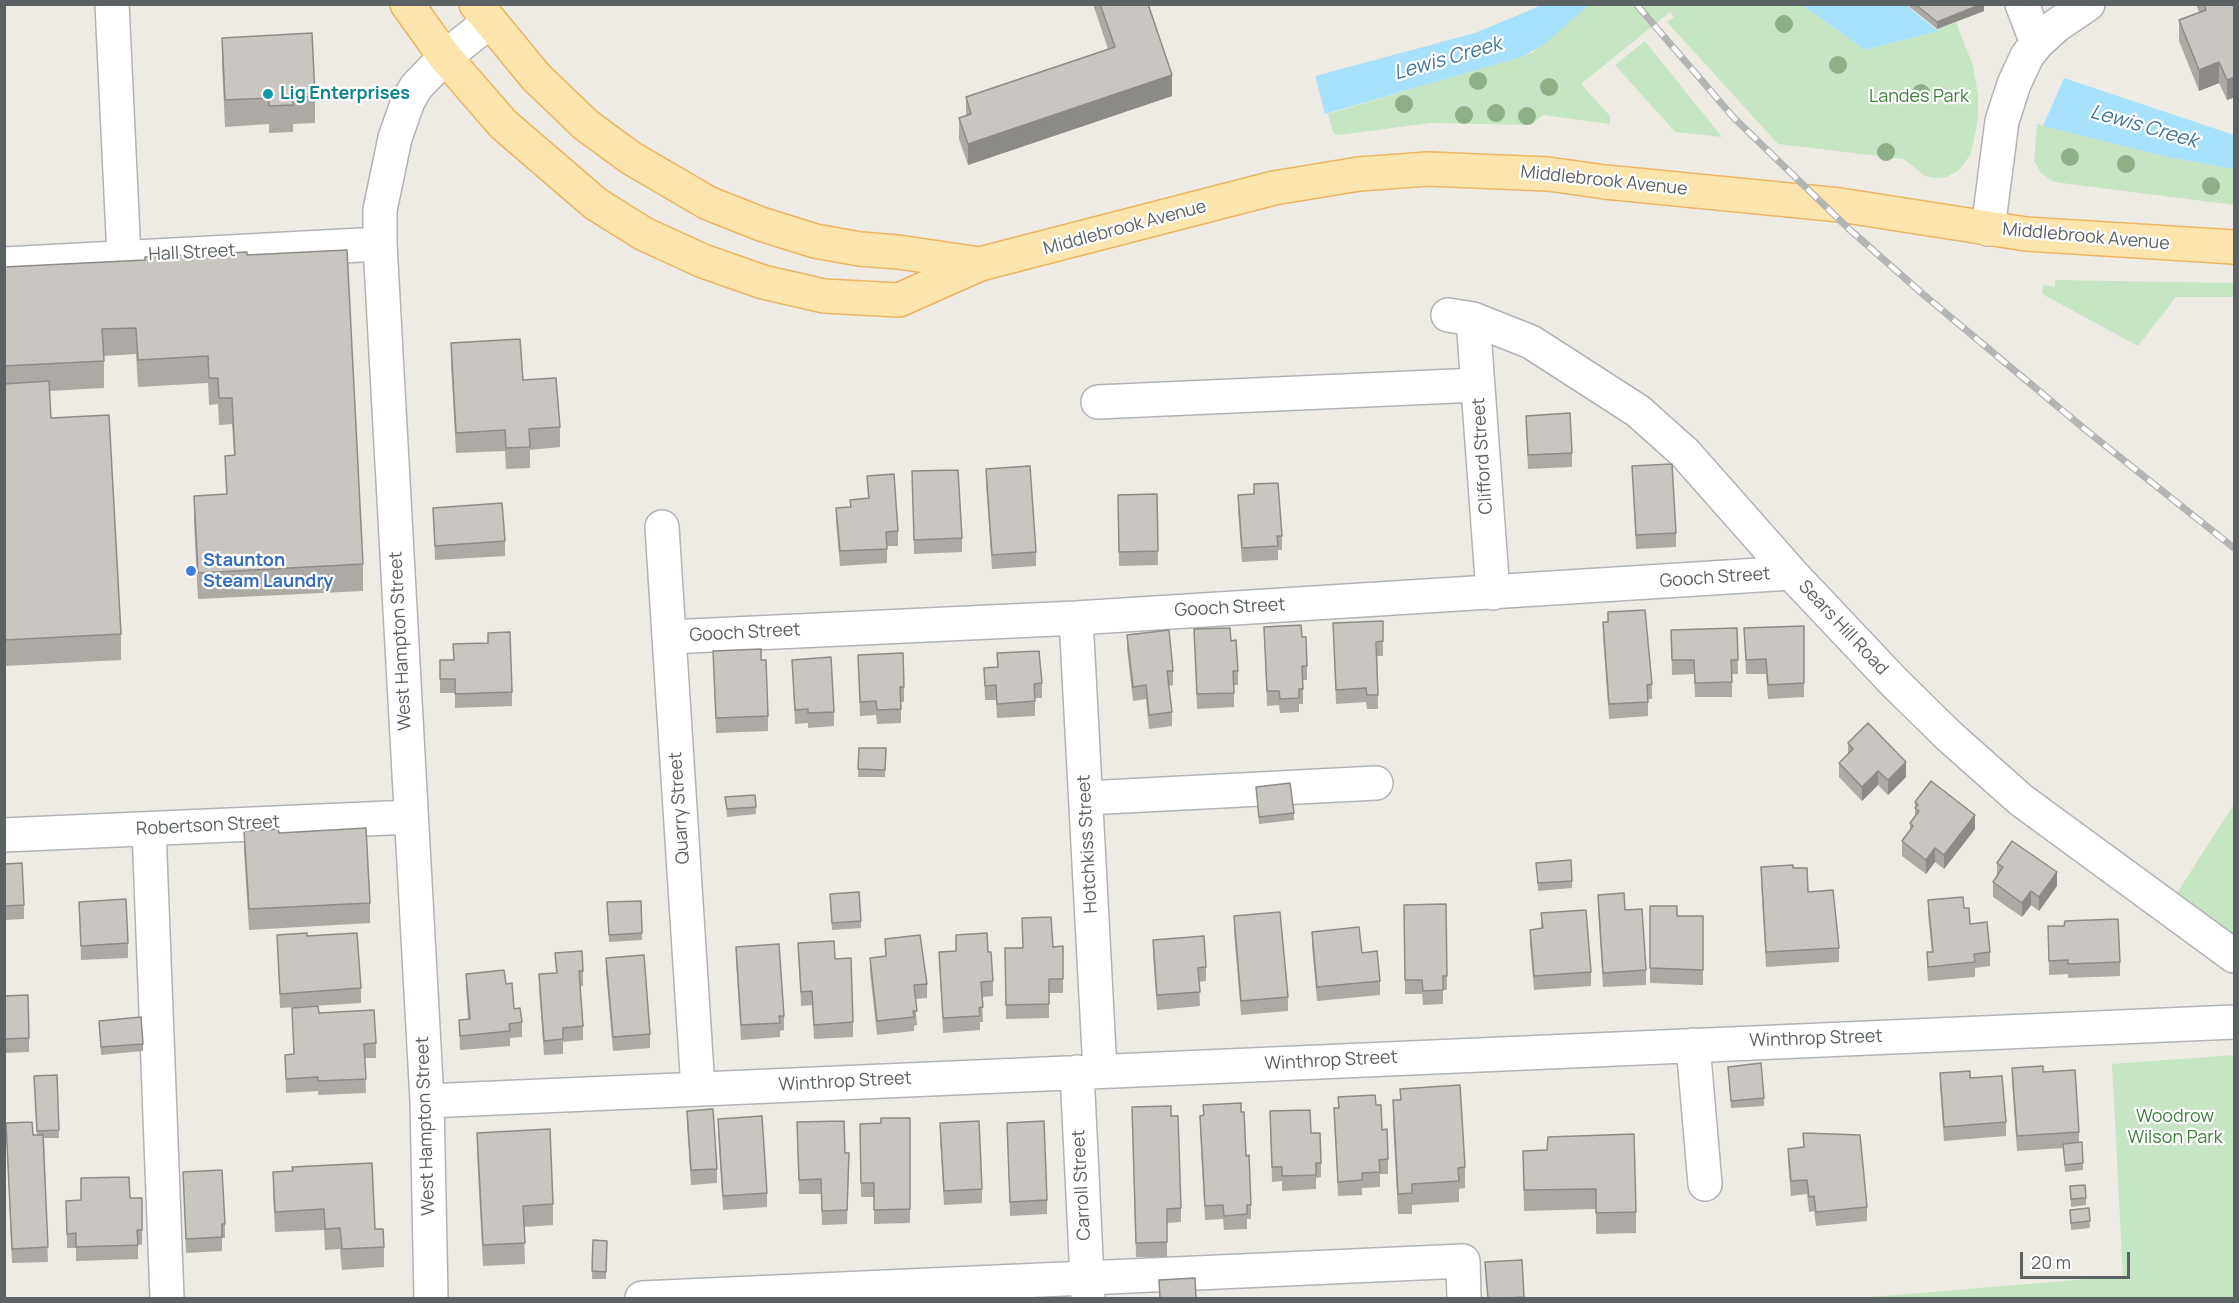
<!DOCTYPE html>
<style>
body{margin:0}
#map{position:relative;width:2239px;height:1303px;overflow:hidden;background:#eeebe5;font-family:Manrope,sans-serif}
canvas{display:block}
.frame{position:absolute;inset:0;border:6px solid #5c6164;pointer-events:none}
.scale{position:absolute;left:2020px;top:1252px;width:110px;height:27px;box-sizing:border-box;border:3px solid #5c6164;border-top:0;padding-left:8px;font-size:18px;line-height:21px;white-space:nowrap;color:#5c6164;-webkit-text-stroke:4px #fff;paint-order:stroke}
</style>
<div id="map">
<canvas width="2239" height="1303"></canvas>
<div class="frame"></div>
<div class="scale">20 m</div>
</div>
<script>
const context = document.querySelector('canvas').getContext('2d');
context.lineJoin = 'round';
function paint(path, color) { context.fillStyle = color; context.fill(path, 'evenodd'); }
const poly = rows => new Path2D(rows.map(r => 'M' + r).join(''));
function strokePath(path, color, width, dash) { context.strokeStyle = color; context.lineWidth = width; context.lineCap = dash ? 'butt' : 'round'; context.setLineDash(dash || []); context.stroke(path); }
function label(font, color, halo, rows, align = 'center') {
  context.font = font + ' Manrope,sans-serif'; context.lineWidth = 4.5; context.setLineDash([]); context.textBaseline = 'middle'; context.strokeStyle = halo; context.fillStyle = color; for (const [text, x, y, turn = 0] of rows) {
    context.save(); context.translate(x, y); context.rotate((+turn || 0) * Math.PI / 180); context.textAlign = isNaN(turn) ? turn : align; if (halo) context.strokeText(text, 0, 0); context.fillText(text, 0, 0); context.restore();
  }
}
paint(poly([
 [1589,4,1802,5,1865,50,1938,31,1937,29,1956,22,1973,66,1978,95,1978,119,1971,154,1959,170,1946,177,1936,178,1925,176,1904,159,1778,144,1667,22,1674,17,1670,12,1581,84,1610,116,1610,124,1543,115,1531,125,1431,123,1338,135,1333,132,1328,114,1532,53],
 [1645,41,1722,137,1675,132,1615,65],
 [2037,124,2168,157,2234,169,2234,205,2054,182,2041,173,2034,161],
 [2055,280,2234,283,2234,297,2176,297,2138,346,2042,294,2043,285,2055,287],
 [2234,804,2234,937,2177,893],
 [2234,1055,2234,1298,1860,1298,2123,1276,2112,1064]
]), '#c6e5c2');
paint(poly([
 [1542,5,1589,5,1544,44,1524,56,1325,114,1315,76,1475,33],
 [1802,5,1906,5,1938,31,1865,50],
 [2064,78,2234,135,2234,169,2168,157,2043,126]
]), '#a7e1fb');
const minor = poly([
 [112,4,124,257],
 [2022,4,2037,43],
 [1988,229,2002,121,2014,84,2027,56,2037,43,2057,25,2088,4],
 [4,264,380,244],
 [1448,315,1473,319,1531,342,1638,411,1685,453,1791,573,1895,683,1949,736,2021,800,2234,956],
 [1473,319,1493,593],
 [1098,402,1477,385],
 [662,527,698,1089],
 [1076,618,1100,1071],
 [669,637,1076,618,1791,573],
 [1086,798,1376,783],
 [149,829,167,1298],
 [4,835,411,817],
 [1693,1045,1705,1184],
 [1077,1072,1088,1298],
 [427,1101,2234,1022],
 [431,1298,427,1101,380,244,380,210,395,138,408,101,416,87,445,57,489,22],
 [642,1298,1463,1261,1464,1298]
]);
const major = poly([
 [407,4,445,57,503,124,596,204,644,234,703,261,763,282,824,296,899,300,980,264,1274,188,1359,174,1428,169,1548,174,1605,182,1840,205,2026,234,2234,247],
 [476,4,536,77,586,125,631,158,708,203,761,224,815,241,860,249,898,252,980,264]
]);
strokePath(minor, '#b0b3b6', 36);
strokePath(major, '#ecb460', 36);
strokePath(minor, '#fff', 33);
strokePath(major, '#fce5ac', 33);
const rail = poly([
 [1636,4,1734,118,1849,229,1924,295,2087,431,2234,548]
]);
strokePath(rail, '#b3b4b4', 7);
strokePath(rail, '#fff', 4.5, [14]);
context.fillStyle = '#8db086';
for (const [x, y] of [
 [1784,24],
 [1838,65],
 [1478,81],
 [1549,87],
 [1921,93],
 [1404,104],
 [1496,113],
 [1464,115],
 [1527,116],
 [1886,152],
 [2070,157],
 [2126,164],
 [2211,186]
]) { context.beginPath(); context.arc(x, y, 9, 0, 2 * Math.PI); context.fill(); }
paint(poly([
 [1093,4,1148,4,1172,96,968,165,959,139,959,118,966,116,966,97,1108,49],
 [1906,4,1984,4,1984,11,1937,29],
 [2196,4,2235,4,2235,97,2227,100,2219,83,2199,91,2179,41,2179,20,2199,12],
 [222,38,315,96,315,123,293,124,293,132,269,133,269,124,225,127,222,64],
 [247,255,363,564,363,591,198,599,194,522,194,496,226,494,225,456,234,455,232,424,219,425,218,404,209,405,208,383,138,387,136,354,104,356,104,388,49,391,51,418,121,634,121,660,4,666,4,267],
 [451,343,523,380,560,427,560,447,530,450,530,468,506,469,505,451,456,453,451,364],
 [1526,416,1572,453,1572,467,1528,469],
 [1632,466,1676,533,1676,547,1636,549],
 [986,469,1036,552,1036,566,992,569,986,483],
 [912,471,962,538,962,552,914,554],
 [867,476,898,531,898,546,887,546,887,563,840,566,836,522,836,508,850,507,850,500,868,498],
 [1157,494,1158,565,1119,566,1118,495],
 [1238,495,1282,536,1282,550,1278,550,1278,560,1242,562,1238,509],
 [433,508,505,541,505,556,435,560],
 [1608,612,1652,684,1652,699,1648,699,1648,716,1609,719,1603,637,1603,622,1608,622],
 [1333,623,1383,641,1383,656,1377,656,1378,709,1367,709,1366,702,1336,704],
 [1804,626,1804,697,1768,699,1766,674,1746,674,1744,628],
 [1264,627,1302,637,1307,666,1307,680,1303,680,1303,704,1299,704,1299,712,1280,713,1279,705,1267,706],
 [1737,628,1738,674,1732,674,1732,697,1695,697,1694,674,1672,675,1671,630],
 [1194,629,1231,641,1238,671,1238,685,1234,685,1234,707,1197,709],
 [1127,635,1173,671,1173,685,1169,686,1172,712,1172,726,1149,729,1146,699,1133,701,1127,649],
 [488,643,512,692,512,706,455,708,455,693,440,693,440,660,453,660,453,644],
 [713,651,761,660,768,716,768,731,716,733],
 [997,653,1042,683,1042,698,1035,698,1035,716,997,718,996,700,985,700,984,668,997,667],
 [858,655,904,687,904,702,901,702,901,723,877,724,876,715,860,716],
 [792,660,834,712,834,726,808,728,808,723,795,724],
 [1848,743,1906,777,1888,795,1878,785,1862,801,1839,777,1839,763,1848,754],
 [859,748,886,748,885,777,858,777],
 [1256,787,1294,813,1294,820,1259,824],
 [755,795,756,814,727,817,725,797],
 [1915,802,1975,829,1944,869,1935,862,1926,874,1902,856,1902,841,1910,830,1910,823,1915,817],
 [244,831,279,833,370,903,370,923,249,930,244,852],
 [1536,863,1572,881,1572,888,1538,891],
 [1997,863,2057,886,2039,911,2031,905,2022,917,1993,897,1993,882,1997,877],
 [4,864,24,905,24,919,4,920],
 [1761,867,1793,868,1808,892,1839,948,1839,962,1766,967,1761,881],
 [830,894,861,921,861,928,832,930],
 [1598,895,1625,910,1646,970,1646,985,1603,987,1598,909],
 [1928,900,1964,908,1970,924,1990,952,1990,966,1975,968,1975,977,1928,981,1927,967,1927,952,1932,952,1928,914],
 [79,902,128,943,128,958,81,960],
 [607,902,642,933,642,940,609,942],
 [1446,904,1447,990,1443,990,1443,1004,1423,1005,1422,994,1405,994,1404,905],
 [1650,906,1677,916,1703,916,1703,985,1650,983],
 [1541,913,1591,972,1591,986,1534,990,1530,944,1530,930,1541,929],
 [1234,916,1288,997,1288,1011,1241,1015,1234,931],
 [2048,926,2120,962,2120,976,2068,978,2068,974,2049,975],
 [1312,932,1362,953,1380,981,1380,995,1317,1001,1312,946],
 [277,935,307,936,361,988,361,1003,280,1008],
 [956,935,988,952,993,981,993,996,982,997,983,1022,980,1022,980,1030,943,1033,939,952,956,951],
 [885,939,927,984,927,998,915,999,917,1025,914,1026,914,1031,877,1035,870,972,870,958,885,956],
 [1153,940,1206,967,1206,981,1199,982,1200,1006,1157,1010,1153,954],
 [798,943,853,1022,853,1037,814,1039,812,1005,801,1006],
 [1063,946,1063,993,1049,993,1049,1018,1006,1019,1005,948],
 [736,947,784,1016,784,1030,780,1031,780,1037,741,1040,736,961],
 [555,953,583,971,583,986,580,986,583,1026,583,1040,563,1042,563,1054,544,1055,539,989,539,974,556,973],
 [606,958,650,1034,650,1048,613,1051,606,972],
 [466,974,506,984,514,1009,522,1022,522,1037,510,1038,510,1046,460,1050,459,1020,468,1019,466,988],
 [4,996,29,1038,29,1052,4,1053],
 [292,1008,319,1013,376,1043,376,1058,365,1058,366,1093,318,1095,318,1091,286,1093,285,1055,294,1054],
 [99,1021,143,1044,143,1051,101,1055],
 [1728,1067,1764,1098,1764,1106,1731,1108],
 [2012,1068,2043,1072,2079,1132,2079,1142,2083,1163,2083,1170,2065,1172,2063,1148,2017,1151,2012,1082],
 [1940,1073,1970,1078,2006,1122,2006,1136,1944,1141,1940,1087],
 [57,1075,59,1138,44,1138,48,1262,12,1263,6,1123,33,1135,37,1135,34,1076],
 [1400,1089,1465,1167,1465,1188,1459,1189,1459,1202,1412,1205,1412,1214,1398,1214,1393,1121,1393,1100,1400,1100],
 [1338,1097,1376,1105,1388,1159,1388,1174,1380,1174,1380,1187,1362,1188,1362,1195,1338,1196,1334,1108,1338,1108],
 [1203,1105,1241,1112,1251,1205,1251,1219,1247,1219,1247,1229,1224,1230,1223,1219,1205,1220,1200,1130,1200,1116,1203,1115],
 [1132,1107,1171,1116,1181,1208,1181,1222,1167,1223,1167,1257,1136,1257],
 [687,1111,717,1169,717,1183,691,1185,687,1125],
 [1270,1111,1311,1133,1321,1163,1321,1177,1316,1178,1316,1189,1282,1191,1282,1181,1272,1182],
 [910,1118,910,1223,874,1224,874,1197,861,1197,860,1124,881,1123],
 [718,1119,767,1193,767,1207,723,1210,718,1133],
 [797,1122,849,1167,847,1224,822,1225,821,1194,799,1194],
 [940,1123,982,1189,982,1203,944,1205,940,1137],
 [1007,1123,1047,1200,1047,1214,1010,1216],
 [477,1133,553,1204,553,1225,524,1227,525,1264,483,1266,477,1154],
 [1803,1133,1867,1207,1867,1221,1816,1226,1814,1211,1809,1212,1807,1194,1791,1196,1788,1163,1788,1149,1803,1147],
 [1547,1150,1636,1212,1636,1233,1596,1234,1596,1209,1524,1211,1523,1151],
 [183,1172,225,1224,225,1238,222,1238,222,1251,186,1253],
 [273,1172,375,1229,384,1247,384,1267,342,1270,340,1249,325,1250,324,1230,275,1232,273,1193],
 [2070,1186,2086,1198,2086,1205,2071,1207],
 [130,1198,142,1198,142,1245,138,1244,138,1259,76,1261,76,1248,67,1248,66,1201],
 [2089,1208,2090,1228,2071,1230,2070,1210],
 [593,1240,607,1241,606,1279,592,1279],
 [1522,1260,1524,1299,1487,1299]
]), '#adaaa6');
paint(poly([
 [1982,4,1984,4,1984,11,1937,29,1937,22],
 [2219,62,2219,83,2199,91,2199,70],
 [1172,75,1172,96,968,165,968,144],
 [2235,77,2235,97,2227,100,2227,80],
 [1906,762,1906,777,1888,795,1888,780],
 [1878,771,1878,785,1862,801,1862,787],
 [1975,815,1975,829,1944,869,1944,855],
 [1935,848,1935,862,1926,874,1926,860],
 [2057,872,2057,886,2039,911,2039,897],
 [2031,891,2031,905,2022,917,2022,903]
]), '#8d8b87');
const building = poly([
 [1100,4,1148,4,1172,75,968,144,959,118,971,114,966,97,1115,47,1100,4],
 [1915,4,1982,4,1937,22,1915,4],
 [2204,4,2235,4,2235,77,2227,80,2219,62,2199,70,2179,20,2206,10,2204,4],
 [312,33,315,96,293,98,293,105,269,106,269,98,225,100,222,38,312,33],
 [347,250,363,564,198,573,194,496,227,494,225,456,235,455,232,398,219,398,218,378,209,378,208,356,138,360,136,328,102,329,104,361,4,366,4,267,145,260,145,257,247,252,247,255,347,250],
 [520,339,523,380,556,378,560,427,529,429,530,447,506,448,505,430,456,433,451,343,520,339],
 [49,381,51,418,109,415,121,634,4,640,4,384,49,381],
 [1570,413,1572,453,1528,455,1526,416,1570,413],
 [1672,464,1676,533,1636,535,1632,466,1672,464],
 [1030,466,1036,552,992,555,986,469,1030,466],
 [958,470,962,538,914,540,912,471,958,470],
 [894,474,898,531,886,532,887,549,840,551,836,508,851,507,850,500,869,498,867,476,894,474],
 [1278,483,1282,536,1277,536,1278,546,1242,548,1238,495,1254,494,1254,484,1278,483],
 [1157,494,1158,551,1119,552,1118,495,1157,494],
 [502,503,505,541,435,546,433,508,502,503],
 [1645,610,1652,684,1647,685,1648,702,1609,704,1603,622,1608,622,1608,612,1645,610],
 [1383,621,1383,641,1376,642,1378,695,1367,695,1366,688,1336,690,1333,623,1383,621],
 [1301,625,1302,637,1306,637,1307,666,1302,666,1303,689,1299,689,1299,698,1280,699,1279,691,1267,691,1264,627,1301,625],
 [1804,626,1804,683,1768,685,1766,659,1746,660,1744,628,1804,626],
 [1230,628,1231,641,1236,640,1238,671,1233,671,1234,693,1197,694,1194,629,1230,628],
 [1737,628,1738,660,1731,660,1732,682,1695,683,1694,660,1672,660,1671,630,1737,628],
 [1169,630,1173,671,1167,671,1172,712,1149,715,1146,685,1133,687,1127,635,1169,630],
 [510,632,512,692,455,694,455,679,440,679,440,660,454,660,453,644,488,643,488,633,510,632],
 [761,649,761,660,766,660,768,716,716,718,713,651,761,649],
 [1039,651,1042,683,1034,684,1035,701,997,704,996,685,985,686,984,668,998,667,997,653,1039,651],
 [903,653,904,687,900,687,901,709,877,710,876,701,860,702,858,655,903,653],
 [831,657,834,712,808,713,808,709,795,710,792,660,831,657],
 [1868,723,1906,762,1888,780,1878,771,1862,787,1839,763,1853,749,1848,743,1868,723],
 [859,748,886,748,885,770,858,769,859,748],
 [1931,781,1975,815,1944,855,1935,848,1926,860,1902,841,1913,826,1910,823,1919,811,1915,808,1918,805,1915,802,1931,781],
 [1290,783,1294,813,1259,817,1256,787,1290,783],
 [755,795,756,807,727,809,725,797,755,795],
 [366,828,370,903,249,909,244,831,278,829,279,833,366,828],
 [2012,841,2057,872,2039,897,2031,891,2022,903,1993,882,2003,867,1997,863,2012,841],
 [1571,860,1572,881,1538,883,1536,863,1571,860],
 [22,863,24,905,4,906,4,864,22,863],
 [1793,865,1793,868,1807,868,1808,892,1833,890,1839,948,1766,952,1761,867,1793,865],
 [859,892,861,921,832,923,830,894,859,892],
 [1624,893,1625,910,1642,909,1646,970,1603,973,1598,895,1624,893],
 [1963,897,1964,908,1969,908,1970,924,1987,922,1990,952,1974,954,1975,962,1928,967,1927,952,1933,952,1928,900,1963,897],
 [126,899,128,943,81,946,79,902,126,899],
 [641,901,642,933,609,935,607,902,641,901],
 [1446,904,1447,976,1443,976,1443,990,1423,991,1422,980,1405,980,1404,905,1446,904],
 [1650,906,1677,906,1677,916,1703,916,1703,970,1650,968,1650,906],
 [1586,910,1591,972,1534,976,1530,930,1543,928,1541,913,1586,910],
 [1280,912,1288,997,1241,1001,1234,916,1280,912],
 [1051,917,1053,947,1063,946,1063,979,1049,979,1049,1004,1006,1005,1005,948,1023,948,1022,918,1051,917],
 [2118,919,2120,962,2068,964,2068,960,2049,961,2048,926,2064,926,2065,921,2118,919],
 [1359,927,1362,953,1377,951,1380,981,1317,987,1312,932,1359,927],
 [307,933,307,936,357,933,361,988,280,994,277,935,307,933],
 [987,933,988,952,991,952,993,981,981,982,983,1007,979,1008,980,1016,943,1018,939,952,956,951,956,935,987,933],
 [920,935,927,984,914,985,917,1011,913,1011,914,1017,877,1021,870,958,886,956,885,939,920,935],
 [1204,936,1206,967,1198,968,1200,992,1157,995,1153,940,1204,936],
 [834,941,835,959,851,958,853,1022,814,1025,812,991,801,992,798,943,834,941],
 [779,944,784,1016,779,1016,780,1023,741,1025,736,947,779,944],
 [582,951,583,971,579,971,583,1026,563,1028,563,1039,544,1041,539,974,557,973,555,953,582,951],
 [644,955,650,1034,613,1037,606,958,644,955],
 [504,970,506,984,512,983,514,1009,520,1008,522,1022,509,1024,510,1031,460,1036,459,1020,470,1019,466,974,504,970],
 [28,995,29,1038,4,1039,4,996,28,995],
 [318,1006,319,1013,374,1010,376,1043,364,1044,366,1079,318,1081,318,1077,286,1079,285,1055,294,1054,292,1008,318,1006],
 [141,1017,143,1044,101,1047,99,1021,141,1017],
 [1761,1063,1764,1098,1731,1101,1728,1067,1761,1063],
 [2043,1066,2043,1072,2075,1070,2079,1132,2017,1136,2012,1068,2043,1066],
 [1970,1071,1970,1078,2002,1076,2006,1122,1944,1127,1940,1073,1970,1071],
 [57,1075,59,1130,37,1131,34,1076,57,1075],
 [1460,1085,1465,1167,1458,1168,1459,1181,1412,1184,1412,1193,1398,1194,1393,1100,1401,1100,1400,1089,1460,1085],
 [1375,1095,1376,1105,1381,1105,1382,1130,1387,1129,1388,1159,1379,1160,1380,1172,1362,1173,1362,1180,1338,1182,1334,1108,1339,1108,1338,1097,1375,1095],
 [1241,1103,1241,1112,1244,1112,1246,1156,1249,1155,1251,1205,1247,1205,1247,1214,1224,1216,1223,1205,1205,1206,1200,1116,1204,1115,1203,1105,1241,1103],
 [1171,1106,1171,1116,1178,1116,1181,1208,1167,1209,1167,1242,1136,1243,1132,1107,1171,1106],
 [713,1109,717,1169,691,1170,687,1111,713,1109],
 [1310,1110,1311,1133,1320,1133,1321,1163,1316,1163,1316,1175,1282,1176,1282,1167,1272,1167,1270,1111,1310,1110],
 [762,1116,767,1193,723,1196,718,1119,762,1116],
 [881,1118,910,1118,910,1209,874,1210,874,1183,861,1183,860,1124,881,1123,881,1118],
 [844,1121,845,1153,849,1153,847,1210,822,1211,821,1179,799,1180,797,1122,844,1121],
 [979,1121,982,1189,944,1191,940,1123,979,1121],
 [1044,1121,1047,1200,1010,1202,1007,1123,1044,1121],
 [32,1122,33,1135,43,1135,48,1247,12,1249,6,1123,32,1122],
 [550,1129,553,1204,523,1206,525,1243,483,1245,477,1133,550,1129],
 [1803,1133,1860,1135,1867,1207,1816,1212,1814,1196,1809,1197,1807,1180,1791,1181,1788,1149,1804,1147,1803,1133],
 [1634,1134,1636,1212,1596,1213,1596,1189,1524,1190,1523,1151,1547,1150,1548,1137,1634,1134],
 [2082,1142,2083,1163,2065,1165,2063,1144,2082,1142],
 [372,1163,375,1229,383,1229,384,1247,342,1249,340,1228,325,1229,324,1209,275,1212,273,1172,293,1171,292,1167,372,1163],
 [222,1170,225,1224,222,1224,222,1237,186,1239,183,1172,222,1170],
 [129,1177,130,1198,142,1198,142,1230,137,1230,138,1245,76,1247,76,1233,67,1234,66,1201,81,1200,81,1178,129,1177],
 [2085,1185,2086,1198,2071,1199,2070,1186,2085,1185],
 [2089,1208,2090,1221,2071,1223,2070,1210,2089,1208],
 [593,1240,607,1241,606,1272,592,1271,593,1240],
 [1522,1260,1524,1297,1488,1299,1485,1262,1522,1260],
 [1195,1278,1196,1299,1160,1299,1159,1280,1195,1278]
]);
paint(building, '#c9c6c1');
strokePath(building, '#8d8b87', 1.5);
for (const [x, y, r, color] of [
 [268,94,6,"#0f9aa8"],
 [191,571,6,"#3f7fe0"]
]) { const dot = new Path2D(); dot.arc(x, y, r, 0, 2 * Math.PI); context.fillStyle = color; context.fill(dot); strokePath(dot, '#fff', 2); }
label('bold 18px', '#0d838f', '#fff', [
 ["Lig Enterprises",280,94]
], 'left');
label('18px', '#3d8038', '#fff', [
 ["Landes Park",1919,97],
 ["Woodrow",2175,1117],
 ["Wilson Park",2175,1138]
]);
label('18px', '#5c6164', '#fff', [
 ["Middlebrook Avenue",1604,181,6],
 ["Middlebrook Avenue",1125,228,-15],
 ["Middlebrook Avenue",2086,237,5],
 ["Hall Street",192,253,-3],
 ["Clifford Street",1483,456,-94],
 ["Gooch Street",1715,578,-4],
 ["Gooch Street",1230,608,-3],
 ["Sears Hill Road",1843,628,47],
 ["Gooch Street",745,633,-3],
 ["West Hampton Street",401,641,-93],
 ["Quarry Street",680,808,-94],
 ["Robertson Street",208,826,-3],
 ["Hotchkiss Street",1088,844,-93],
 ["Winthrop Street",1816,1039,-2],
 ["Winthrop Street",1331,1061,-3],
 ["Winthrop Street",845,1082,-3],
 ["West Hampton Street",426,1126,-92],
 ["Carroll Street",1082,1185,-93]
]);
label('bold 18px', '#366cbe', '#fff', [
 ["Staunton",203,561],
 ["Steam Laundry",203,582]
], 'left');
label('italic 20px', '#3f779b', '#fff', [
 ["Lewis Creek",1448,59,-16],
 ["Lewis Creek",2144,127,16]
]);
</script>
